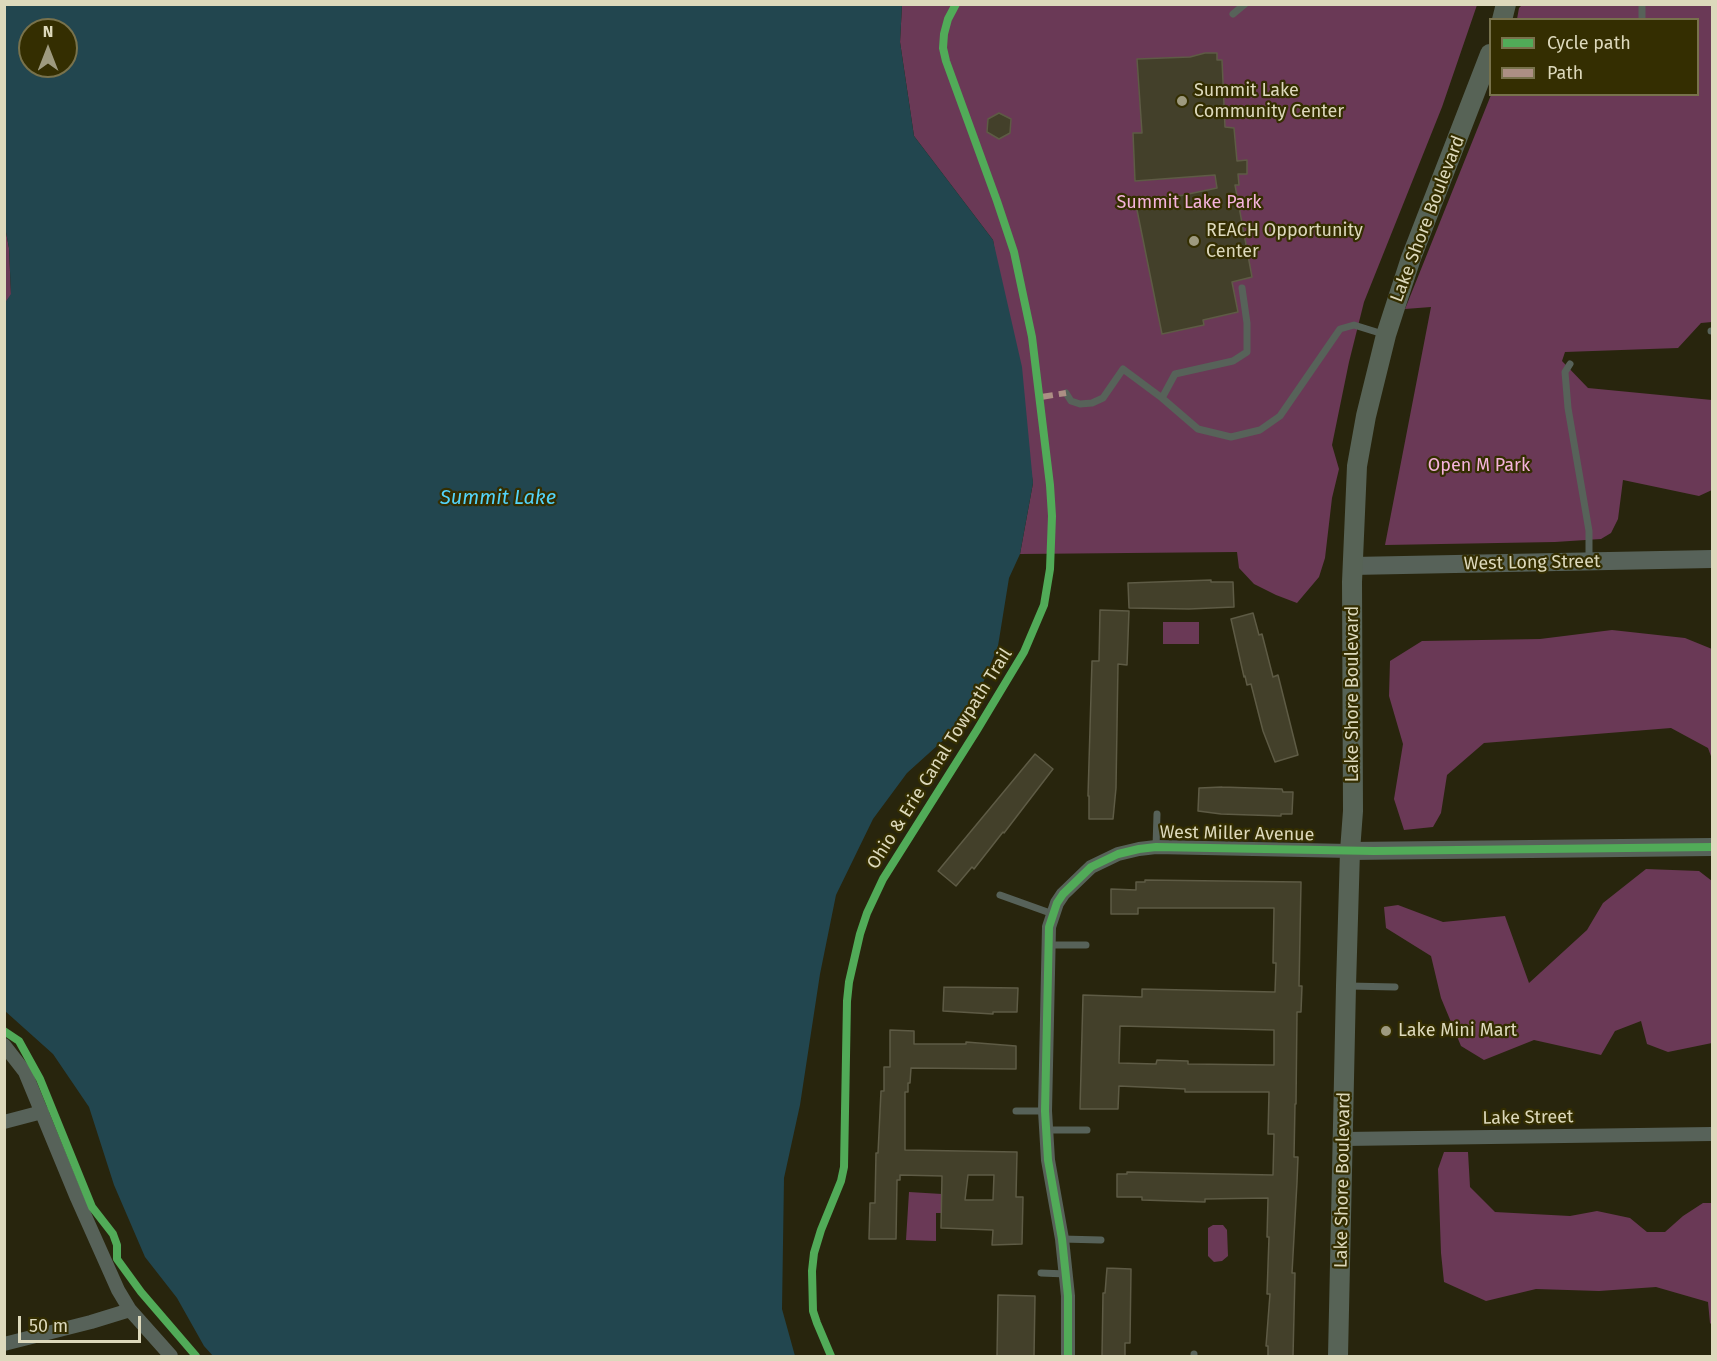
<!DOCTYPE html>
<style>
body{margin:0}
#map{position:relative;width:1717px;height:1361px;overflow:hidden;background:#28250d;font-family:"Fira Sans",sans-serif}
canvas{display:block}
.frame{position:absolute;inset:0;border:6px solid #ddd9bc;pointer-events:none}
.legend{position:absolute;left:1489px;top:18px;width:210px;height:78px;box-sizing:border-box;background:#342e01;border:2px solid #78724c;margin:0;padding:8px 10px;list-style:none;font-size:18px;color:#ddd9bc}
.legend li{display:flex;align-items:center;gap:12px;height:30px}
.legend b{width:30px;border:2px solid #78724c}
.north{position:absolute;left:18px;top:18px;width:60px;height:60px;box-sizing:border-box;background:#342e01;border:2px solid #78724c;border-radius:50%;rotate:0deg;font-size:16px;font-weight:700;line-height:24px;text-align:center;color:#ddd9bc}
.north::after{content:'';display:block;margin:auto;width:21px;height:27px;background:#9e9a7f;clip-path:polygon(50% 0,100% 100%,50% 72%,0 100%)}
.scale{position:absolute;left:18px;top:1316px;width:123px;height:27px;box-sizing:border-box;border:3px solid #ddd9bc;border-top:0;padding-left:8px;font-size:18px;line-height:21px;white-space:nowrap;color:#ddd9bc;-webkit-text-stroke:4px #342e01;paint-order:stroke}
</style>
<div id="map">
<canvas width="1717" height="1361"></canvas>
<div class="frame"></div>
<ul class="legend">
<li><b style="height:8px;background:#51ab58"></b>Cycle path</li>
<li><b style="height:8px;background:#ac8f84"></b>Path</li>
</ul>
<div class="north">N</div>
<div class="scale">50 m</div>
</div>
<script>
const context = document.querySelector('canvas').getContext('2d');
context.lineJoin = 'round';
function paint(path, color) { context.fillStyle = color; context.fill(path, 'evenodd'); }
const poly = rows => new Path2D(rows.map(r => 'M' + r).join(''));
function strokePath(path, color, width, dash) { context.strokeStyle = color; context.lineWidth = width; context.lineCap = dash ? 'butt' : 'round'; context.setLineDash(dash || []); context.stroke(path); }
function label(font, color, halo, rows, align = 'center') {
  context.font = font + ' "Fira Sans",sans-serif'; context.lineWidth = 4.5; context.setLineDash([]); context.textBaseline = 'middle'; context.strokeStyle = halo; context.fillStyle = color; for (const [text, x, y, turn = 0] of rows) {
    context.save(); context.translate(x, y); context.rotate((+turn || 0) * Math.PI / 180); context.textAlign = isNaN(turn) ? turn : align; if (halo) context.strokeText(text, 0, 0); context.fillText(text, 0, 0); context.restore();
  }
}
paint(poly([
 [1523,4,1712,5,1712,322,1701,323,1678,348,1565,352,1562,361,1588,388,1712,400,1712,490,1699,496,1623,480,1618,519,1611,533,1601,539,1555,542,1385,545,1431,307,1405,309,1491,95,1698,94,1698,20,1517,19,1519,8],
 [902,5,1477,5,1442,107,1364,302,1349,362,1332,445,1339,469,1332,498,1325,558,1319,577,1297,603,1276,595,1254,584,1239,568,1237,552,1020,554,1033,483,993,240,914,136,900,42],
 [4,222,9,248,11,295,5,304],
 [1163,622,1199,622,1199,644,1163,644],
 [1612,630,1685,638,1712,649,1712,759,1708,748,1671,728,1484,743,1447,775,1441,813,1433,827,1404,830,1394,799,1403,744,1389,696,1390,661,1422,641,1540,639],
 [1646,869,1699,871,1712,881,1712,1043,1668,1052,1647,1044,1641,1021,1615,1031,1601,1055,1534,1040,1484,1060,1461,1046,1441,998,1431,956,1386,928,1384,907,1398,905,1443,922,1505,916,1529,983,1587,930,1603,903],
 [1444,1152,1468,1152,1470,1187,1495,1212,1570,1216,1597,1211,1630,1218,1647,1232,1665,1232,1683,1216,1703,1203,1712,1203,1712,1325,1710,1323,1708,1302,1656,1287,1599,1291,1536,1289,1486,1301,1444,1282,1441,1253,1438,1169],
 [909,1192,942,1194,942,1213,936,1213,936,1241,906,1240],
 [1213,1225,1223,1225,1227,1230,1228,1256,1222,1261,1214,1262,1208,1256,1208,1228]
]), '#6a3956');
paint(poly([
 [5,4,902,5,900,42,914,136,993,240,1022,367,1033,483,1020,554,1009,578,998,646,969,717,907,773,873,819,836,895,820,974,800,1105,784,1178,782,1309,795,1356,213,1356,204,1346,177,1298,145,1257,114,1185,89,1107,53,1054,5,1011,4,304,11,294,9,248,4,222],
 [30,30,66,30,66,66,30,66]
]), '#22464f');
const building = poly([
 [1205,53,1217,53,1217,60,1222,60,1225,127,1234,128,1237,161,1247,160,1247,174,1238,174,1239,185,1235,185,1252,277,1232,282,1238,312,1203,320,1204,325,1162,334,1136,205,1217,188,1215,175,1135,181,1133,133,1142,133,1137,59,1190,57,1205,53],
 [999,113,1011,119,1010,133,999,139,987,132,988,119,999,113],
 [1211,580,1211,582,1233,582,1234,607,1189,609,1129,608,1128,583,1211,580],
 [1100,610,1129,611,1127,665,1118,664,1116,788,1113,819,1089,819,1089,796,1088,796,1092,661,1099,661,1100,610],
 [1253,613,1259,635,1262,634,1273,677,1278,675,1298,755,1275,762,1263,731,1251,684,1247,685,1245,676,1244,677,1231,619,1253,613],
 [1035,754,1053,769,1004,833,1003,832,974,869,972,867,956,886,938,871,1035,754],
 [1222,787,1282,789,1283,792,1293,792,1292,814,1281,814,1281,816,1221,814,1198,811,1199,788,1222,787],
 [1145,880,1301,882,1299,986,1302,986,1301,1012,1297,1012,1296,1104,1295,1104,1294,1157,1298,1157,1297,1182,1292,1273,1295,1273,1293,1356,1268,1356,1268,1346,1266,1346,1270,1294,1267,1294,1269,1237,1267,1237,1268,1198,1205,1199,1205,1202,1142,1200,1142,1197,1117,1197,1117,1174,1127,1174,1127,1172,1273,1175,1274,1134,1268,1134,1269,1092,1185,1092,1185,1089,1119,1086,1118,1109,1080,1109,1083,995,1142,997,1142,989,1275,992,1276,963,1273,963,1274,908,1138,908,1138,914,1111,914,1111,889,1136,890,1136,882,1145,882,1145,880],
 [1120,1026,1274,1030,1274,1065,1188,1064,1188,1061,1157,1060,1156,1064,1119,1063,1120,1026],
 [944,987,1018,988,1017,1012,993,1012,993,1014,943,1011,944,987],
 [890,1030,914,1031,914,1044,966,1044,966,1042,1016,1046,1016,1069,911,1068,910,1083,908,1083,908,1092,905,1092,905,1150,1017,1152,1016,1197,1023,1197,1022,1244,992,1245,993,1230,941,1228,942,1176,900,1175,900,1180,897,1180,896,1239,869,1239,870,1203,875,1203,876,1153,878,1153,881,1091,884,1091,884,1067,890,1067,890,1030],
 [968,1175,994,1175,993,1200,965,1200,968,1175],
 [1107,1268,1131,1269,1130,1343,1125,1343,1125,1356,1102,1356,1103,1293,1105,1293,1107,1268],
 [998,1295,1035,1296,1034,1356,997,1356,998,1295]
]);
paint(building, '#43402a');
strokePath(building, '#5e5b45', 1.5);
strokePath(poly([
 [1642,4,1642,20],
 [1233,14,1245,4],
 [1711,331,1712,331],
 [1570,364,1565,372,1568,408,1589,531,1589,559],
 [1066,393,1071,401,1080,404,1092,403,1103,398,1123,369,1162,398,1198,429,1231,437,1260,430,1280,416,1340,329,1354,325,1383,334],
 [1162,398,1175,374,1233,361,1247,352,1247,323,1242,288],
 [1156,847,1157,814],
 [1000,895,1053,914],
 [1048,945,1086,945],
 [1349,986,1395,987],
 [1016,1111,1045,1111],
 [1046,1130,1087,1130],
 [1062,1239,1101,1240],
 [1041,1273,1066,1274],
 [1194,1354,1194,1356]
]), '#576259', 7);
strokePath(poly([
 [4,1045,25,1072,77,1198,118,1290,130,1310,171,1356],
 [4,1122,42,1112],
 [1344,1139,1712,1134],
 [4,1344,91,1322,130,1310],
 [1068,1356,1068,1296,1062,1239,1048,1160,1045,1111,1049,927,1057,903,1063,894,1091,867,1118,854,1139,849,1156,847,1350,851]
]), '#576259', 14);
strokePath(poly([
 [1352,566,1712,559],
 [1350,851,1712,847]
]), '#576259', 18);
strokePath(poly([
 [1502,20,1506,4],
 [1338,1356,1346,986,1350,851,1353,811,1352,582,1357,466,1366,416,1386,335,1411,258,1490,54]
]), '#576356', 20);
strokePath(poly([
 [1041,397,1066,393]
]), '#ac8f84', 6, [12, 6]);
strokePath(poly([
 [4,1031,19,1041,40,1079,92,1207,113,1234,117,1245,117,1259,141,1292,196,1356],
 [831,1356,817,1323,813,1311,812,1271,814,1253,821,1230,841,1181,844,1167,847,1001,849,982,860,934,867,913,883,879,977,730,1024,652,1044,605,1050,569,1052,516,1050,485,1032,337,1014,252,997,201,946,61,943,48,944,34,948,19,956,4],
 [1068,1356,1068,1296,1062,1239,1048,1160,1045,1111,1049,927,1057,903,1063,894,1091,867,1118,854,1139,849,1156,847,1374,851,1712,847]
]), '#51ab58', 8);
for (const [x, y, r, color] of [
 [1182,101,6,"#9e9a7f"],
 [1194,241,6,"#9e9a7f"],
 [1386,1031,6,"#9e9a7f"]
]) { const dot = new Path2D(); dot.arc(x, y, r, 0, 2 * Math.PI); context.fillStyle = color; context.fill(dot); strokePath(dot, '#342e01', 2); }
label('18px', '#ddd9bc', '#342e01', [
 ["Summit Lake",1194,91],
 ["Community Center",1194,112],
 ["REACH Opportunity",1206,231],
 ["Center",1206,252],
 ["Lake Mini Mart",1398,1031]
], 'left');
label('18px', '#f5b3dc', '#342e01', [
 ["Summit Lake Park",1189,203],
 ["Open M Park",1479,466]
]);
label('18px', '#ddd9bc', '#342e01', [
 ["Lake Shore Boulevard",1428,219,-69],
 ["West Long Street",1532,563,-1],
 ["Lake Shore Boulevard",1353,694,-90],
 ["Ohio & Erie Canal Towpath Trail",940,759,-58],
 ["West Miller Avenue",1237,834,1],
 ["Lake Street",1528,1118,-1],
 ["Lake Shore Boulevard",1343,1180,-89]
]);
label('italic 20px', '#53d4fa', '#342e01', [
 ["Summit Lake",498,498]
]);
</script>
